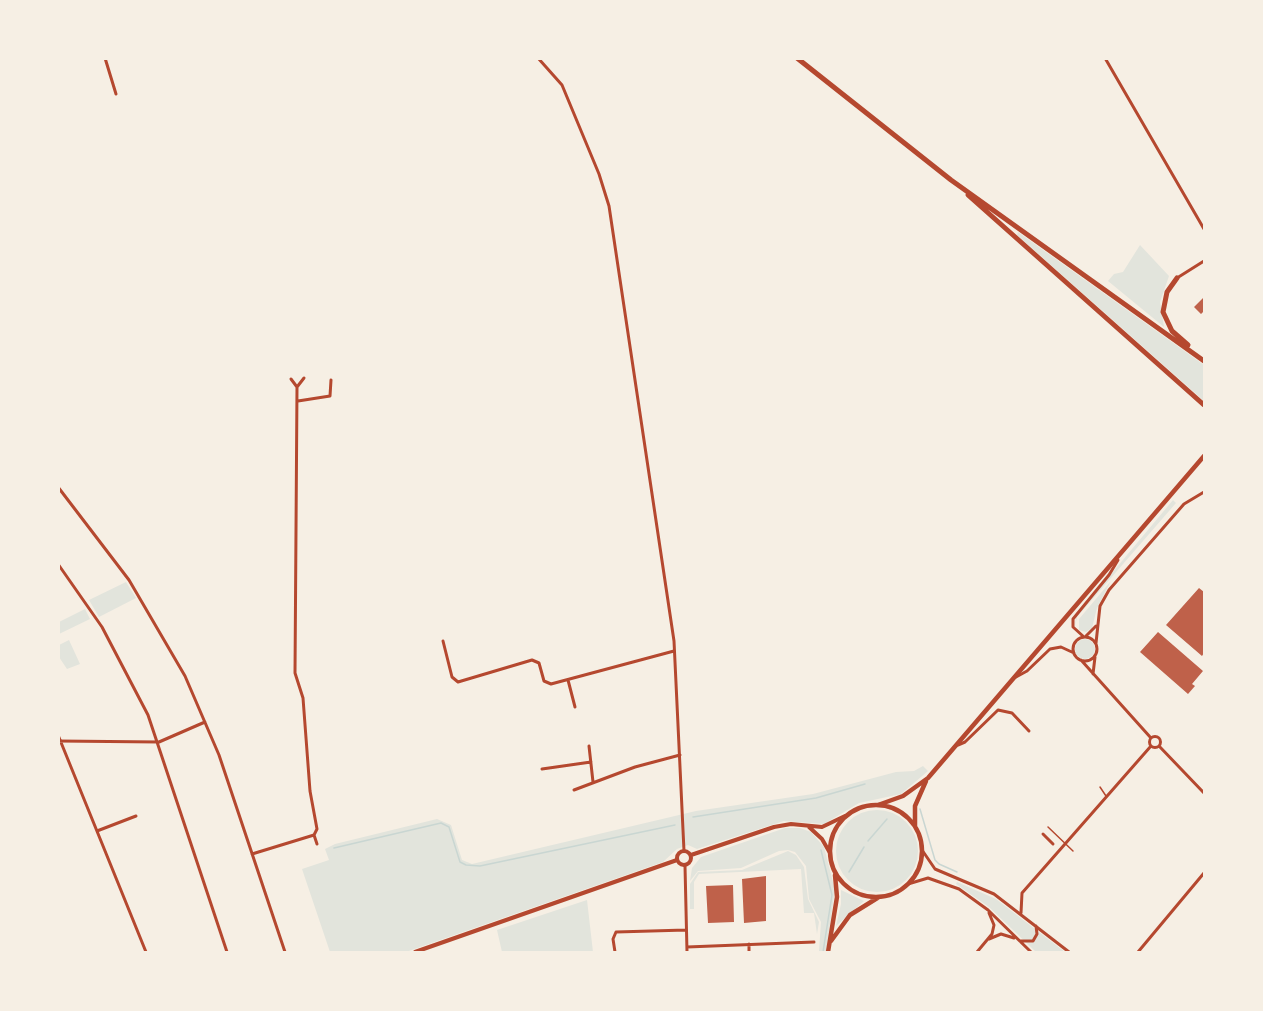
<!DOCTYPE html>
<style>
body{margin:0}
#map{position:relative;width:1263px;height:1011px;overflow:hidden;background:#f6efe4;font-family:Lora,serif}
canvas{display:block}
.frame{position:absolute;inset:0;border:60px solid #f6efe4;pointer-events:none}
</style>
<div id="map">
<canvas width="1263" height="1011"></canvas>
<div class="frame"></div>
</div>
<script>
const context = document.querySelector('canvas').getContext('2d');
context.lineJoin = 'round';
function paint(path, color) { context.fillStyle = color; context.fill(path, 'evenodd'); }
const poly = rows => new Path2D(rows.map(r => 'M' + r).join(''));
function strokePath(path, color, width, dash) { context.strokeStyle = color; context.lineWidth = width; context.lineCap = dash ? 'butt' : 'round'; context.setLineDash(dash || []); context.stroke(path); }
paint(poly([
 [1018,232,1204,365,1204,401,1017,235],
 [1140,245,1169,276,1160,302,1164,327,1108,281,1114,274,1123,272],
 [1173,500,1176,503,1077,617,1075,627,1076,616],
 [1111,581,1097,608,1092,628,1086,632,1079,630,1079,619],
 [126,582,136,598,99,617,89,600],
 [85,609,90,619,59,634,59,622],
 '1075 649a10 10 0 1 1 20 0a10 10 0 1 1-20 0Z',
 [69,640,80,664,67,669,59,657,59,645],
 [923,766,928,771,901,794,859,803,824,824,784,821,697,849,688,845,677,849,663,862,406,952,330,952,302,869,329,860,325,849,335,844,437,819,451,825,462,860,472,864,696,811,813,794,896,772,914,771],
 '836 851a41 41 0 1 1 82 0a41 41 0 1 1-82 0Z',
 [785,828,800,828,811,832,824,847,835,890,826,952,819,951,821,922,809,899,806,866,795,852,788,850,779,851,741,868,698,871,690,881,692,868,701,857],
 [788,851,796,855,804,867,808,899,819,922,817,934,814,913,804,913,801,869,699,874,694,882,694,909,690,909,690,884,698,872,742,870],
 [957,882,996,899,1065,952,1036,952,989,907,956,884],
 [841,890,864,901,836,926,841,904],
 [587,900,593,952,502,952,497,930]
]), '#e2e4dc');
strokePath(poly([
 [920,809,935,860,939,864,957,872],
 [693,817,816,798,865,784],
 [868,841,887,819],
 [334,848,441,823,449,827,460,862,466,865,480,866,675,825],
 [821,850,832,895,823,952],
 [849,872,864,847]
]), '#c9d6d2', 1.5);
paint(poly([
 [1204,297,1204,311,1201,314,1194,307],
 [1199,588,1204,592,1204,653,1202,656,1166,625],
 [1158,632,1203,671,1192,684,1195,686,1188,694,1140,652],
 [766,876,766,921,744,923,742,879],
 [733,885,734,922,708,923,706,886]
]), '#bf614a');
strokePath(poly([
 [1100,787,1106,796],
 [1048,827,1073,851]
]), '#b5482f', 1.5);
strokePath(poly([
 [105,58,116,94],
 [538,58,562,85,599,174,609,206,674,641,684,851],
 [1105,58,1204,229],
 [1177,278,1204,261],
 [291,379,297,387],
 [298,401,330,396,331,380],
 [58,487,129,580,185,676,219,755,285,952],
 [58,564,102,627,148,715,227,952],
 [1086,636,1096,626],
 '1073 649a12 12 0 1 1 24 0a12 12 0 1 1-24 0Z',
 [1084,637,1073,627,1073,619,1109,575,1118,560],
 [443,641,452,677,458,682,532,660,539,663,544,681,551,684,674,651],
 [1096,643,1100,606,1109,590,1184,504,1204,492],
 [1081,660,1151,738],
 [1093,674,1095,657],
 [1016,677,1027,671,1050,649,1061,647,1074,653],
 [568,680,575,707],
 [58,735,146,952],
 '1149.5 742a5.5 5.5 0 1 1 11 0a5.5 5.5 0 1 1-11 0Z',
 [58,741,159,742,205,722],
 [958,745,965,742,998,710,1012,713,1029,731],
 [589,746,593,782],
 [1159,746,1204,793],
 [542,769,591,762],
 [574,790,635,767,680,755],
 [97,831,136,816],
 [1043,834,1053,844],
 [314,835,317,844],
 [922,850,935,869,994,894,1069,952],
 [252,854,314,835,317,829,310,791,303,698,295,673,297,387,304,378],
 [685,866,687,952],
 [908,884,928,878,959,889,988,910,1031,952],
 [1021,913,1022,893,1151,746],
 [989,939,1001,934,1014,938],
 [1020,941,1033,941,1037,934,1036,926],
 [749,944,749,952],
 [687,947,814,942],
 [615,952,613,939,616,932,686,930],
 [977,952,992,934,994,925,989,913],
 [1138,952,1204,873]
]), '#b5482f', 3);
strokePath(poly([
 [809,827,822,839,830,853],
 '677 858a7 7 0 1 1 14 0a7 7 0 1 1-14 0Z',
 [691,855,774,827,791,824,822,827,845,816],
 [415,952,677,860]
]), '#b5482f', 4);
strokePath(poly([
 '830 851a46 46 0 1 1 92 0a46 46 0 1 1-92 0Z',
 [878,805,903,796,928,778,1204,456],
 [915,826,915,806,926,781],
 [831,941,850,915,879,897],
 [828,952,837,897,835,875]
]), '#b5482f', 4.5);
strokePath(poly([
 [797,58,951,180,1204,361],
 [968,195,1204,405],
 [1177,278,1167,292,1163,312,1172,331,1188,345]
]), '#b5482f', 5);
</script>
